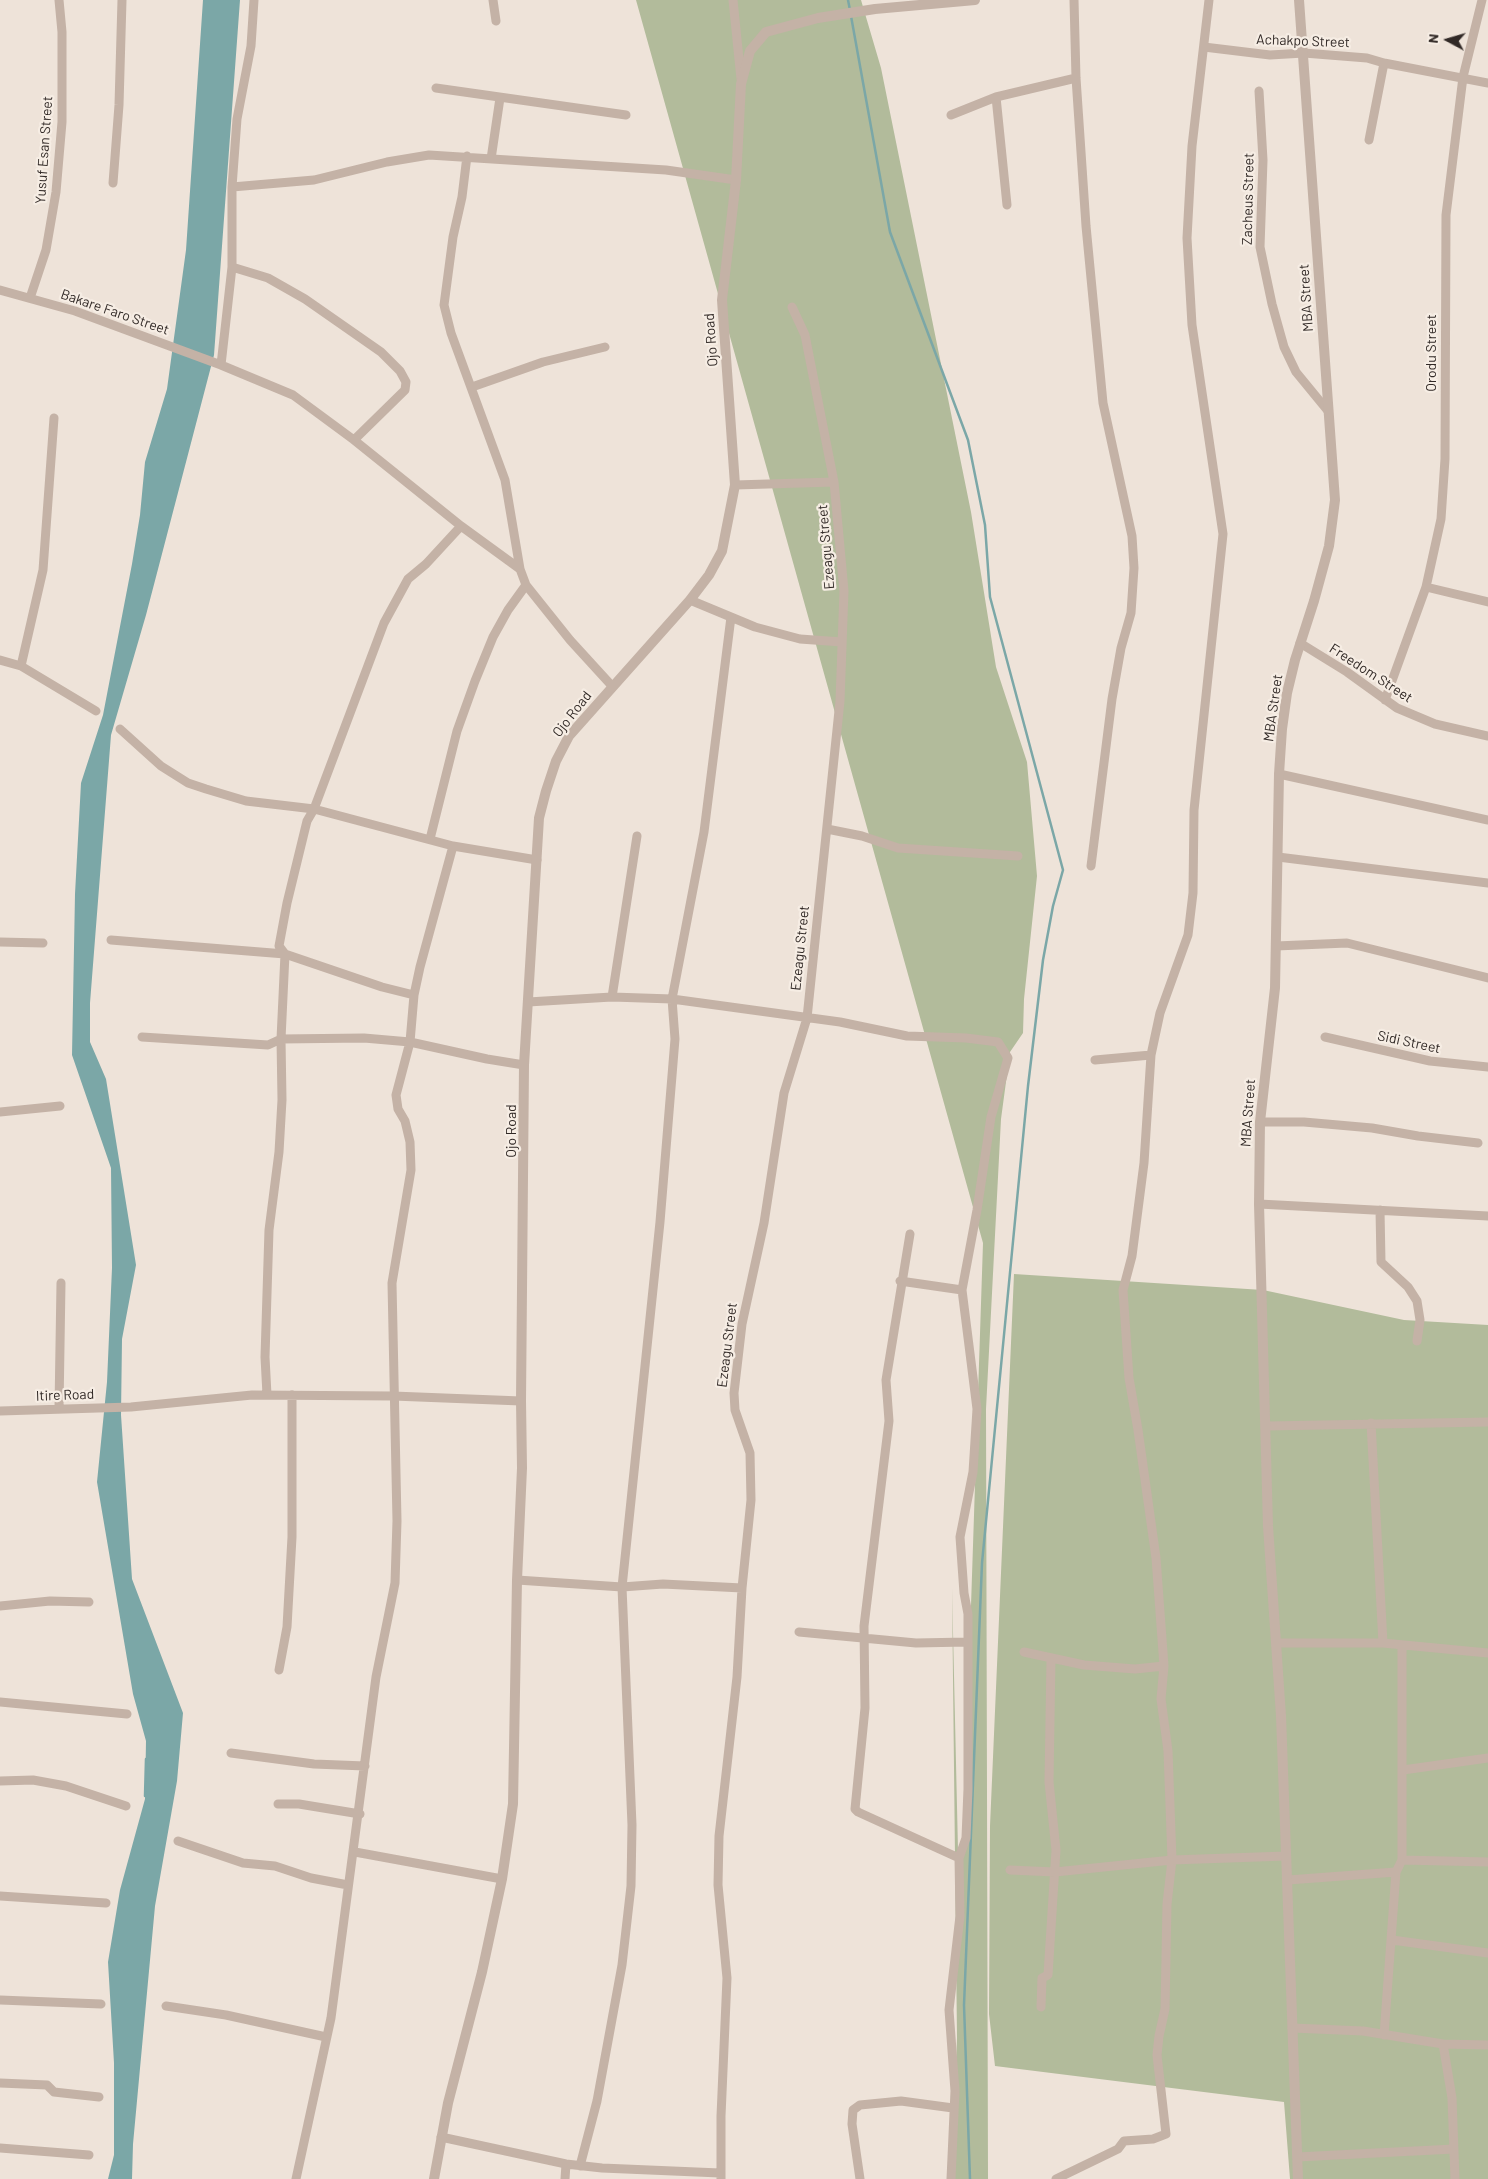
<!DOCTYPE html>
<style>
body{margin:0}
#map{position:relative;width:1488px;height:2179px;overflow:hidden;background:#eee3d9;font-family:Barlow,sans-serif}
canvas{display:block}
.north{position:absolute;left:1423px;top:15px;width:50px;height:50px;-webkit-text-stroke:4px #f6ede4;paint-order:stroke;rotate:276deg;font-size:14px;font-weight:700;line-height:20px;text-align:center;color:#312926}
.north::after{content:'';display:block;margin:auto;width:18px;height:22px;background:#312926;clip-path:polygon(50% 0,100% 100%,50% 72%,0 100%)}
</style>
<div id="map">
<canvas width="1488" height="2179"></canvas>
<div class="north">N</div>
</div>
<script>
const context = document.querySelector('canvas').getContext('2d');
context.lineJoin = 'round';
function paint(path, color) { context.fillStyle = color; context.fill(path, 'evenodd'); }
const poly = rows => new Path2D(rows.map(r => 'M' + r).join(''));
function strokePath(path, color, width, dash) { context.strokeStyle = color; context.lineWidth = width; context.lineCap = dash ? 'butt' : 'round'; context.setLineDash(dash || []); context.stroke(path); }
function label(font, color, halo, rows, align = 'center') {
  context.font = font + ' Barlow,sans-serif'; context.lineWidth = 4.5; context.setLineDash([]); context.textBaseline = 'middle'; context.strokeStyle = halo; context.fillStyle = color; for (const [text, x, y, turn = 0] of rows) {
    context.save(); context.translate(x, y); context.rotate((+turn || 0) * Math.PI / 180); context.textAlign = isNaN(turn) ? turn : align; if (halo) context.strokeText(text, 0, 0); context.fillText(text, 0, 0); context.restore();
  }
}
paint(poly([
 [636,0,861,0,881,68,971,512,996,667,1027,762,1037,876,1024,999,1023,1033,1010,1052,1001,1119,986,1409,988,2179,952,2179,957,2038,952,1588,960,1938,983,1243],
 [1014,1274,1263,1290,1404,1320,1488,1325,1488,2179,1290,2179,1284,2102,995,2066,989,2014,990,1826]
]), '#b2bb9b');
paint(poly([
 [203,0,240,0,214,355,146,615,111,735,90,1003,90,1042,106,1079,136,1265,122,1339,121,1415,132,1579,183,1713,177,1781,155,1906,133,2144,132,2179,108,2179,114,2155,114,2063,108,1962,120,1890,145,1799,146,1741,133,1694,97,1482,107,1382,112,1268,111,1168,72,1055,75,894,81,783,103,715,132,564,140,515,145,462,167,389,186,250]
]), '#7ba7a7');
strokePath(poly([
 [848,0,850,10],
 [851,16,890,232,968,440,985,525,990,597,1063,870,1053,906,1043,960,1028,1086,982,1563,964,2005,970,2179],
 [145,1796,146,1759]
]), '#7ba7a7', 2.5);
strokePath(poly([
 [493,0,496,21],
 [733,0,741,79],
 [1074,0,1076,78,1086,226,1103,403,1132,536,1134,568,1131,613,1121,648,1112,699,1091,866],
 [1204,47,1270,55,1304,53,1367,58,1384,63,1488,83],
 [436,88,626,115],
 [1259,91,1263,160,1260,247,1272,304,1284,347,1296,372,1328,411],
 [996,97,1007,205],
 [951,115,996,97,1076,78],
 [1369,140,1384,63],
 [467,156,462,197,453,237,444,305,451,333,505,480,520,569],
 [491,159,500,98],
 [113,183,119,105,122,0],
 [232,187,314,180,387,162,429,155,666,170,736,180],
 [232,267,268,278,305,299,381,352,400,371,406,382,405,390,354,440],
 [0,290,75,311,221,365,293,395,354,440,461,526,520,569,526,585,570,640,612,686],
 [30,298,46,250,56,192,62,122,62,32,59,0],
 [221,365,232,267,232,187,237,119,251,46,254,0],
 [472,387,543,362,605,347],
 [735,485,834,482],
 [1426,587,1488,602],
 [690,600,755,627,800,639,842,642],
 [1300,643,1347,672,1397,708,1435,724,1488,736],
 [0,660,21,666,96,711],
 [21,666,43,570,54,418],
 [1385,700,1426,587,1441,519,1445,459,1446,215,1463,77,1482,0],
 [120,729,161,766,188,783,206,789,246,801,314,809,453,846,537,860],
 [1279,774,1488,820],
 [827,829,862,836,898,848,1018,856],
 [430,839,457,731,475,681,493,637,508,610,526,585],
 [1278,857,1488,883],
 [111,940,285,954,382,987,414,995],
 [0,942,43,943],
 [1276,946,1347,943,1488,978],
 [612,997,637,836],
 [528,1002,612,997,672,999,840,1022,907,1036,966,1038,998,1042,1008,1058,991,1117,977,1210,962,1290,977,1409,973,1472,960,1537,964,1593,968,1614,968,1789,966,1838,959,1858,960,1916,949,2010,955,2091,951,2179],
 [142,1037,268,1045,281,1039,364,1038,410,1042,487,1059,524,1065],
 [1325,1037,1430,1061,1488,1067],
 [1095,1060,1151,1055],
 [0,1112,60,1106],
 [1260,1122,1304,1122,1372,1128,1418,1136,1478,1143],
 [1259,1204,1488,1216],
 [1380,1210,1381,1262,1408,1287,1417,1301,1420,1320,1417,1341],
 [910,1234,886,1380,889,1421,864,1626,865,1708,855,1809,858,1812,959,1858],
 [900,1281,962,1290],
 [267,1395,265,1357,269,1230,279,1152,282,1100,281,1039,285,954,279,946,287,903,307,821,314,809,384,623,408,579,426,564,461,526],
 [59,1408,61,1283],
 [0,1411,131,1407,252,1395,393,1396,521,1401],
 [1371,1423,1383,1643],
 [1267,1426,1488,1422],
 [517,1580,622,1587,663,1584,742,1588],
 [0,1606,50,1601,89,1602],
 [799,1632,916,1643,967,1642],
 [1277,1643,1383,1643,1488,1653],
 [1024,1652,1084,1665,1135,1669,1164,1666],
 [279,1670,287,1627,292,1537,292,1395],
 [0,1702,127,1714],
 [231,1753,314,1764,365,1766],
 [1403,1770,1488,1758],
 [0,1781,33,1780,66,1786,126,1806],
 [278,1804,299,1804,360,1814],
 [178,1841,243,1863,275,1866,311,1878,348,1885],
 [355,1852,502,1879],
 [1402,1860,1488,1862],
 [1010,1870,1055,1872,1172,1860,1286,1856],
 [1288,1880,1396,1872],
 [0,1896,106,1903],
 [1392,1940,1488,1953],
 [0,2000,101,2004],
 [166,2006,226,2015,326,2037],
 [1041,2007,1042,1978,1048,1975,1056,1850,1049,1782,1051,1658],
 [1292,2028,1363,2031,1443,2044,1488,2045],
 [1384,2035,1396,1872,1402,1860,1402,1646],
 [1443,2044,1452,2098,1455,2179],
 [0,2083,47,2085,54,2092,99,2097],
 [441,2137,566,2164,602,2168,720,2173],
 [0,2148,89,2155],
 [1297,2157,1454,2149],
 [580,2166,597,2101,622,1965,631,1886,632,1825,622,1587,660,1222,675,1039,672,999,704,832,731,617],
 [296,2179,331,2018,376,1677,395,1583,397,1521,392,1283,411,1170,410,1142,405,1121,398,1109,396,1095,410,1042,414,995,420,967,453,846],
 [565,2179,566,2164],
 [721,2179,721,2116,727,1978,718,1885,719,1836,737,1677,742,1588,751,1500,750,1453,735,1410,734,1393,742,1324,764,1223,784,1093,807,1018,840,701,844,591,834,482,805,335,792,307],
 [860,2179,852,2124,853,2110,860,2105,901,2101,953,2108],
 [1056,2179,1118,2149,1124,2141,1153,2139,1166,2134,1157,2055,1159,2036,1165,2009,1167,1904,1172,1860,1168,1751,1161,1699,1164,1666,1156,1558,1138,1430,1129,1378,1123,1290,1132,1256,1144,1163,1151,1055,1160,1013,1188,935,1193,893,1194,810,1223,534,1192,325,1187,238,1192,146,1209,0]
]), '#c4b2a6', 9);
strokePath(poly([
 [434,2179,448,2103,482,1972,502,1879,513,1804,517,1580,522,1468,521,1401,524,1065,539,818,546,791,556,761,569,736,690,600,709,575,722,551,735,485,722,300,736,180,741,84,750,51,766,32,818,18,875,9,975,0],
 [1298,2179,1281,1716,1268,1526,1259,1204,1260,1122,1275,988,1279,774,1282,729,1287,693,1295,660,1314,601,1329,546,1335,500,1299,0]
]), '#c4b2a6', 10);
label('14px', '#312926', '#f6ede4', [
 ["Achakpo Street",1303,41,2],
 ["Yusuf Esan Street",44,150,-86],
 ["Zacheus Street",1248,199,-89],
 ["MBA Street",1306,298,-94],
 ["Bakare Faro Street",115,312,19],
 ["Ojo Road",711,340,-94],
 ["Orodu Street",1431,353,-90],
 ["Ezeagu Street",826,547,-95],
 ["Freedom Street",1371,673,33],
 ["MBA Street",1273,708,-82],
 ["Ojo Road",572,714,-52],
 ["Ezeagu Street",800,948,-84],
 ["Sidi Street",1409,1042,12],
 ["MBA Street",1248,1113,-86],
 ["Ojo Road",511,1131,-90],
 ["Ezeagu Street",727,1345,-83],
 ["Itire Road",65,1395,-2]
]);
</script>
